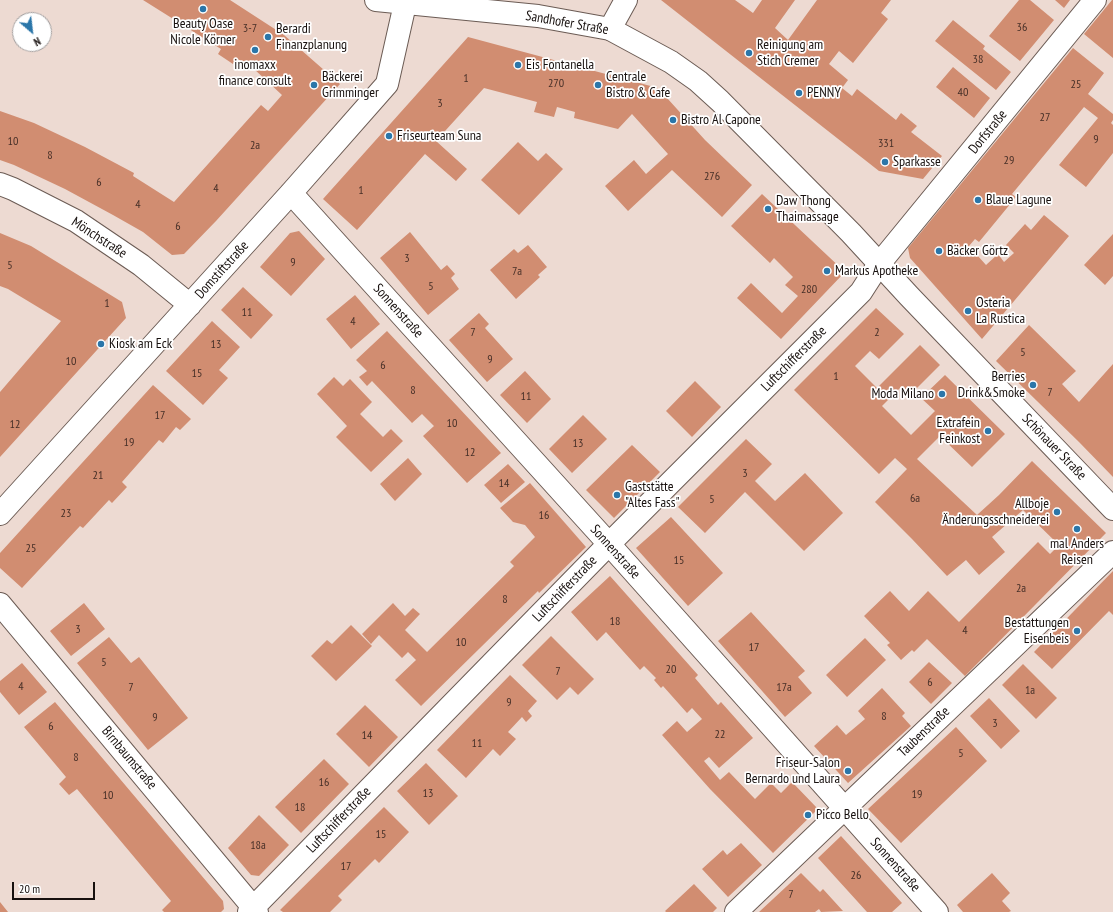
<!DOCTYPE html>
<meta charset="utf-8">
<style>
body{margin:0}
#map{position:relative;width:1113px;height:912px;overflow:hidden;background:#eddad2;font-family:"PT Sans Narrow",sans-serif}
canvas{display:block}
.north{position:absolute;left:12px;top:12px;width:40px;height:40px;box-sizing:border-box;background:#fff;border:1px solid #a29f9f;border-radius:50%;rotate:152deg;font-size:11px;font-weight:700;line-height:16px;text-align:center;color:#17100e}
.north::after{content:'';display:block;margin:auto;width:14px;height:18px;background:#2b76a9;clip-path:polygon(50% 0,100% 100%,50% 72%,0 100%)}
.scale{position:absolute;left:12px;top:882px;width:83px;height:18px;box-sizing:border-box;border:2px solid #17100e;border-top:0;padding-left:5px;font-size:12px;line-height:14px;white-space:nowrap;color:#17100e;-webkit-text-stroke:3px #fff;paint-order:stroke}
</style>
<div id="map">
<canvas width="1113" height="912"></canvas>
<div class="north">N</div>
<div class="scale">20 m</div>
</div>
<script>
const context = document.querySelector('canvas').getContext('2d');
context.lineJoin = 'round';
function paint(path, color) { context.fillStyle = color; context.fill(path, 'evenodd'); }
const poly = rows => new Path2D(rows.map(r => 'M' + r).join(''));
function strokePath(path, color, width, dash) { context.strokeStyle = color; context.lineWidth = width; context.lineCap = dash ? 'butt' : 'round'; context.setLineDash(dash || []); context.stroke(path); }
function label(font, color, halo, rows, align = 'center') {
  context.font = font + ' "PT Sans Narrow",sans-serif'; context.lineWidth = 3.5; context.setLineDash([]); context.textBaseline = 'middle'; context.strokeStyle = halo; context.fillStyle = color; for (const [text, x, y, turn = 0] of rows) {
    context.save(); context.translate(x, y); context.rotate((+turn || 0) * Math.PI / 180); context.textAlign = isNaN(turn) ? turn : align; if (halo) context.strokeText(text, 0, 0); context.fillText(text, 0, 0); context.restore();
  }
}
paint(poly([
 [143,0,230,0,284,35,340,84,216,221,184,254,172,255,143,232,113,215,65,189,14,165,0,160,0,111,34,123,85,147,134,173,133,176,174,202,261,105,268,111,282,95,254,69,236,58,233,64,218,54,221,49],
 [661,0,735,0,753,13,762,0,795,0,775,28,788,40,817,0,891,0,881,13,888,19,853,63,839,51,829,64,848,80,842,88,852,96,857,89,896,120,901,113,917,126,911,132,942,156,923,179,879,171],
 [1019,0,1030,0,1054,20,1020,61,989,36],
 [1055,0,1070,0,1064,8],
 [1112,0,1113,0,1113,58,1084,34],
 [953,20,985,46,983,49,1011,72,996,90,935,41],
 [468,37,658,88,705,140,752,185,722,217,672,170,628,211,605,186,634,160,646,174,668,154,632,114,618,129,574,118,575,112,557,107,554,117,534,112,537,102,484,88,436,141,467,169,456,181,425,154,357,230,323,199],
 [1073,48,1104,73,1088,94,1113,114,1113,120,1111,123,1113,125,1113,153,1086,187,1059,165,1098,118,1084,107,1012,194,1016,197,979,242,975,239,969,246,986,265,998,254,1004,262,1014,253,1006,245,1025,224,1031,230,1044,215,1069,236,982,339,910,258,908,248],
 [953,67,990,98,974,118,936,87],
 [518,142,538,161,546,153,563,169,519,215,481,180],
 [762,194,845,272,781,339,737,298,751,283,782,313,798,296,785,285,793,277,774,258,770,263,731,226],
 [299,231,325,259,291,296,260,267,290,233],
 [410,232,441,270,447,265,455,274,451,278,459,289,428,315,380,258],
 [0,233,31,246,122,302,126,318,0,457,0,392,61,321,8,289,0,286],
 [1113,234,1113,276,1105,285,1084,265],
 [528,245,547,267,538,275,540,277,516,299,490,270,514,249,518,253],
 [243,287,273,315,251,339,221,310],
 [355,295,380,324,351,349,326,319],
 [876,308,904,334,879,359,870,351,855,366,877,388,920,345,940,365,911,394,902,386,882,406,911,435,935,411,921,398,945,375,1005,434,972,467,940,436,917,459,977,515,999,495,1032,461,1106,533,965,676,927,639,914,652,912,650,901,660,887,645,890,643,864,616,890,591,909,611,928,591,959,622,1038,542,1050,554,1059,545,1023,510,992,537,1005,552,979,575,966,560,947,576,912,539,875,502,907,469,895,458,879,474,794,390],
 [479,313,489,324,485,328,513,359,487,382,449,340],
 [212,321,240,347,219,370,228,378,203,405,166,371],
 [1029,325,1076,371,1062,384,1079,402,1113,364,1113,477,1079,442,996,361],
 [387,331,501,453,467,483,423,436,434,426,422,414,412,423,372,381,367,386,359,377,367,371,356,360],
 [525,371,551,399,527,423,500,395],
 [334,377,343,386,350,379,372,402,360,414,383,437,391,429,403,441,371,472,336,437,347,426,317,394],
 [695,381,721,407,692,437,666,411],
 [153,385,191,419,180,430,176,427,163,443,159,440,122,482,127,487,112,503,109,500,83,528,80,526,22,588,0,568,0,553],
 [583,415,607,439,572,473,549,449],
 [746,439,772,464,755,481,775,501,805,473,843,513,804,551,745,492,705,533,678,507],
 [632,445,660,472,614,518,586,490],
 [408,458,422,474,395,501,380,484],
 [508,464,525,482,501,503,484,485],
 [530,483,586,547,539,593,538,591,421,706,395,680,416,660,408,652,402,658,379,635,371,644,362,634,393,603,405,616,413,608,420,614,405,630,427,652,514,566,510,562,535,537,525,525,513,522,500,508],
 [671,517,723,573,688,606,636,548],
 [1113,571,1113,615,1109,611,1052,669,1034,652],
 [610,576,698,675,695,678,718,705,721,702,753,738,719,768,709,757,704,761,720,780,729,772,755,799,771,783,781,793,792,782,818,809,773,853,710,789,662,735,677,721,687,732,702,719,692,708,687,713,663,686,661,688,654,680,656,678,644,666,640,670,606,632,597,641,571,612],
 [84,603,105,629,71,656,50,631],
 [751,612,805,671,798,677,812,693,785,717,718,641],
 [351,625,372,646,336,681,311,656,327,640,332,644],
 [551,636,594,679,578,695,570,687,557,700,522,665],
 [109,637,131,663,139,657,188,718,148,750,77,663],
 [865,638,886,660,847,697,826,675],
 [929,662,952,683,931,704,909,682],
 [22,663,47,692,19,715,0,692,0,681],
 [1023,664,1057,698,1036,719,1002,685],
 [510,675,537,701,528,711,532,716,526,722,522,717,508,732,516,739,500,756,493,749,466,778,437,750],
 [882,688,905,713,902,716,911,726,848,783,814,746,837,725,846,735,865,719,858,711],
 [989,698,1020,731,1001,749,970,716],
 [55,702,223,901,224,909,221,912,164,912,162,910,171,901,77,789,69,795,59,784,66,777,24,727],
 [365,705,398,737,369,767,336,734],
 [956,727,987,761,901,843,868,809],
 [324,759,349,784,301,833,275,807],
 [426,763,458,796,429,825,397,791],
 [384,807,409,832,379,863,375,859,338,896,342,900,330,912,283,912,280,910],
 [259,815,289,845,259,876,251,875,228,848],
 [841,836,902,903,892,912,867,912,818,858],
 [741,843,762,865,728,897,702,869,723,850,727,855],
 [801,873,820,892,823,889,843,911,821,912,819,909,815,912,759,912],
 [992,873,1010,893,1002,901,1011,911,1009,912,963,912,957,905],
 [694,884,717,908,713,912,666,912,665,911],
 [0,902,8,912,0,912]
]), '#d18d71');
const street = poly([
 [610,29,626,0],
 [0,184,13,189,76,221,141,265,190,305],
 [291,193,609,544,937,912],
 [0,514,291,193,387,84,405,4],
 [0,604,257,912],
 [249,912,609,544,861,292,879,264,1095,0],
 [736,912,1113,552]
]);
const secondary = poly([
 [376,0,538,16,610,29,671,62,698,81,720,101,851,233,909,296,1113,509]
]);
strokePath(street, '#6b5b54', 24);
strokePath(secondary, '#6b5b54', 24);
strokePath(street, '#fff', 22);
strokePath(secondary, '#fff', 22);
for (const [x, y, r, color] of [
 [203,9,4,"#2b76a9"],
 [268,37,4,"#2b76a9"],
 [255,50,4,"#2b76a9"],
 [749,53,4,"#2b76a9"],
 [518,65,4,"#2b76a9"],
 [314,85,4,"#2b76a9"],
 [598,85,4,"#2b76a9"],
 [799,93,4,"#2b76a9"],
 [673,120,4,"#2b76a9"],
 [389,136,4,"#2b76a9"],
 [885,162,4,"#2b76a9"],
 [978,200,4,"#2b76a9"],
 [768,209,4,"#2b76a9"],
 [939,251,4,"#2b76a9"],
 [827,271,4,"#2b76a9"],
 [968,311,4,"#2b76a9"],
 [101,344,4,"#2b76a9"],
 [1033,385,4,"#2b76a9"],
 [942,394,4,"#2b76a9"],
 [988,431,4,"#2b76a9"],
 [617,495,4,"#2b76a9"],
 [1057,512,4,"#2b76a9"],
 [1077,529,4,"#2b76a9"],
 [1077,631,4,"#2b76a9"],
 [848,771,4,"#2b76a9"],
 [808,815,4,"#2b76a9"]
]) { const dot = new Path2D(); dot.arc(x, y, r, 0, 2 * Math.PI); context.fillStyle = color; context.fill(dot); strokePath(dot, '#fff', 1.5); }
label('12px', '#462f27', null, [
 ["36",1022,28],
 ["3-7",250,29],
 ["38",978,60],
 ["1",466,79],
 ["270",556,84],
 ["25",1076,85],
 ["40",963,93],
 ["3",440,104],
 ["27",1045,118],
 ["9",1096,140],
 ["10",13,142],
 ["331",886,144],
 ["2a",255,146],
 ["8",50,156],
 ["29",1009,161],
 ["276",712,177],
 ["6",99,183],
 ["4",216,189],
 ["1",361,191],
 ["4",138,205],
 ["6",178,227],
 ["3",407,259],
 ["9",293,263],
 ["5",10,266],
 ["7a",517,272],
 ["5",431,287],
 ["280",809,290],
 ["1",107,304],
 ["11",247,313],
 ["4",353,322],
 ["7",473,333],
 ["2",877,333],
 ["13",216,345],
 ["5",1023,353],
 ["9",490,360],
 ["10",71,362],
 ["6",383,366],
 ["15",197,374],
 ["1",836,377],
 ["8",413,391],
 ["7",1050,393],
 ["11",526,397],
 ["17",160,416],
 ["10",452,424],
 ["12",15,425],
 ["19",129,443],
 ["13",578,444],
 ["12",470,453],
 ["3",745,474],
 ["21",98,476],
 ["14",504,484],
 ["6a",915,499],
 ["5",712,500],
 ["23",66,514],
 ["16",544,516],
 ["25",31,549],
 ["15",679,561],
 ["2a",1021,589],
 ["8",505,600],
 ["18",615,622],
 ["3",78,630],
 ["4",965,631],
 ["10",461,643],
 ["17",754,648],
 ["5",104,663],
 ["20",671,670],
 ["7",558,672],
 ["6",930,683],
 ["4",21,687],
 ["7",131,688],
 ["17a",784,688],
 ["1a",1030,691],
 ["9",509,703],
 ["8",884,717],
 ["9",155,718],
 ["3",995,724],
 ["6",51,727],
 ["22",720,735],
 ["14",367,736],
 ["11",477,744],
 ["5",961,754],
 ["8",76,758],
 ["16",324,783],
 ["13",428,794],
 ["19",917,795],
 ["10",108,796],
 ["18",300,808],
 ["15",381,835],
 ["18a",258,846],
 ["17",346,867],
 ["26",856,876],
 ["7",791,895]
]);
label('14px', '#17100e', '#fff', [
 ["Sandhofer Straße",567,23,10],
 ["Dorfstraße",988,132,-51],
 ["Mönchstraße",99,238,33],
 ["Domstiftstraße",222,270,-48],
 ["Sonnenstraße",398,311,48],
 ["Luftschifferstraße",794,359,-45],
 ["Schönauer Straße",1054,447,46],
 ["Sonnenstraße",615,552,48],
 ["Luftschifferstraße",565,589,-46],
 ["Taubenstraße",924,732,-44],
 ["Birnbaumstraße",129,758,50],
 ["Luftschifferstraße",339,820,-46],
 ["Sonnenstraße",895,865,48]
]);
label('14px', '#17100e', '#fff', [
 ["Beauty Oase",203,24,"center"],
 ["Nicole Körner",203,40,"center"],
 ["Berardi",276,29],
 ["Finanzplanung",276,45],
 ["Reinigung am",757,45],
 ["Stich Cremer",757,61],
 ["inomaxx",255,65,"center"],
 ["finance consult",255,81,"center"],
 ["Eis Fontanella",526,65],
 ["Bäckerei",322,77],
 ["Grimminger",322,93],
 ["Centrale",606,77],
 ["Bistro & Cafe",606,93],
 ["PENNY",807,93],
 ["Bistro Al Capone",681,120],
 ["Friseurteam Suna",397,136],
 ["Sparkasse",893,162],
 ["Blaue Lagune",986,200],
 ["Daw Thong",776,201],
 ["Thaimassage",776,217],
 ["Bäcker Görtz",947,251],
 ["Markus Apotheke",835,271],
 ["Osteria",976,303],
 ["La Rustica",976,319],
 ["Kiosk am Eck",109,344],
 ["Berries",1025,377,"right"],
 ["Drink&Smoke",1025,393,"right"],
 ["Moda Milano",934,394,"right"],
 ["Extrafein",980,423,"right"],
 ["Feinkost",980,439,"right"],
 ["Gaststätte",625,487],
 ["\"Altes Fass\"",625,503],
 ["Allboje",1049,504,"right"],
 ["Änderungsschneiderei",1049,520,"right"],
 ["mal Anders",1077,544,"center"],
 ["Reisen",1077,560,"center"],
 ["Bestattungen",1069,623,"right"],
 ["Eisenbeis",1069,639,"right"],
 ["Friseur-Salon",840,763,"right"],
 ["Bernardo und Laura",840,779,"right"],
 ["Picco Bello",816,815]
], 'left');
</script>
